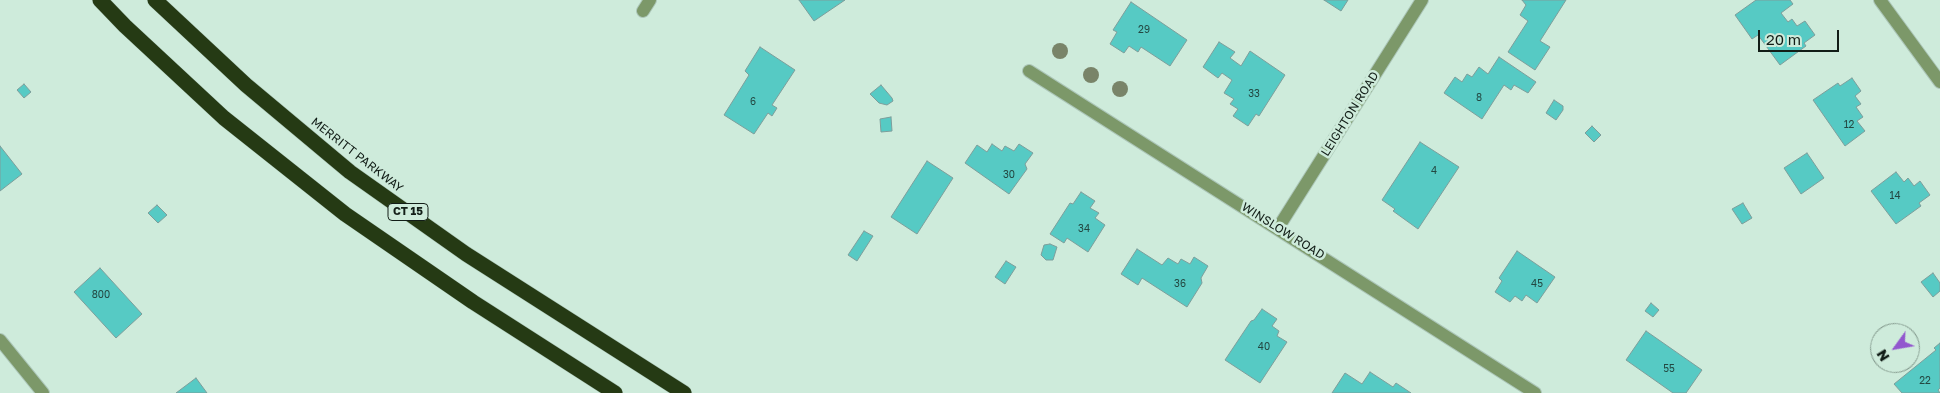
<!DOCTYPE html>
<style>
body{margin:0}
#map{position:relative;width:1940px;height:393px;overflow:hidden;background:#ceebdb;font-family:"Golos Text",sans-serif}
canvas{display:block}
.north{position:absolute;left:1870px;top:323px;width:50px;height:50px;box-sizing:border-box;background:#ceebdb;border:1px solid #83998d;border-radius:50%;rotate:238deg;font-size:14px;font-weight:700;line-height:20px;text-align:center;color:#121d17}
.north::after{content:'';display:block;margin:auto;width:18px;height:22px;background:#9257ce;clip-path:polygon(50% 0,100% 100%,50% 72%,0 100%)}
.scale{position:absolute;left:1758px;top:30px;width:81px;height:22px;box-sizing:border-box;border:2px solid #121d17;border-top:0;padding-left:6px;font-size:15px;line-height:18px;white-space:nowrap;color:#121d17;-webkit-text-stroke:4px #ceebdb;paint-order:stroke}
</style>
<div id="map">
<canvas width="1940" height="393"></canvas>
<div class="north">N</div>
<div class="scale">20 m</div>
</div>
<script>
const context = document.querySelector('canvas').getContext('2d');
context.lineJoin = 'round';
function paint(path, color) { context.fillStyle = color; context.fill(path, 'evenodd'); }
const poly = rows => new Path2D(rows.map(r => 'M' + r).join(''));
function strokePath(path, color, width, dash) { context.strokeStyle = color; context.lineWidth = width; context.lineCap = dash ? 'butt' : 'round'; context.setLineDash(dash || []); context.stroke(path); }
function label(font, color, halo, rows, align = 'center') {
  context.font = font + ' "Golos Text",sans-serif'; context.lineWidth = 5; context.setLineDash([]); context.textBaseline = 'middle'; context.strokeStyle = halo; context.fillStyle = color; for (const [text, x, y, turn = 0] of rows) {
    context.save(); context.translate(x, y); context.rotate((+turn || 0) * Math.PI / 180); context.textAlign = isNaN(turn) ? turn : align; if (halo) context.strokeText(text, 0, 0); context.fillText(text, 0, 0); context.restore();
  }
}
const building = poly([
 [799,0,845,0,814,21,799,0],
 [1324,0,1348,0,1341,11,1324,0],
 [1522,0,1566,0,1540,41,1550,47,1535,70,1508,52,1528,21,1520,15,1526,5,1522,0],
 [1756,0,1790,0,1793,4,1781,13,1788,22,1792,19,1797,26,1805,21,1815,35,1804,43,1806,46,1780,65,1758,35,1752,39,1735,15,1756,0],
 [1131,2,1187,40,1170,66,1141,47,1138,52,1129,46,1124,53,1110,44,1117,32,1113,30,1131,2],
 [1219,42,1235,52,1230,58,1241,66,1250,51,1285,75,1259,116,1256,114,1248,126,1233,116,1238,109,1230,104,1234,99,1224,93,1232,80,1222,73,1218,78,1203,67,1219,42],
 [760,47,795,70,772,105,777,108,772,116,768,113,754,134,724,115,749,75,745,71,760,47],
 [1499,57,1536,82,1528,93,1514,85,1511,90,1504,85,1482,119,1444,93,1455,77,1462,82,1467,74,1472,77,1479,67,1488,74,1499,57],
 [1852,78,1861,91,1855,96,1861,104,1856,107,1863,117,1857,121,1865,131,1845,146,1813,100,1838,83,1840,86,1852,78],
 [24,84,31,92,24,98,17,90,24,84],
 [881,85,892,98,893,101,887,105,879,103,870,94,881,85],
 [1554,100,1563,106,1563,110,1556,120,1546,113,1554,100],
 [891,117,892,131,881,132,880,119,891,117],
 [1592,126,1601,135,1594,142,1585,133,1592,126],
 [1420,142,1459,167,1418,229,1393,211,1395,209,1382,200,1420,142],
 [992,144,1002,151,1005,146,1014,151,1019,144,1033,153,1025,164,1027,169,1009,194,965,163,977,145,987,152,992,144],
 [0,146,22,174,0,191,0,146],
 [1807,153,1824,178,1801,194,1784,168,1807,153],
 [927,161,953,178,917,234,891,217,927,161],
 [1896,172,1904,182,1908,178,1914,186,1920,181,1930,195,1919,203,1921,206,1896,224,1871,191,1896,172],
 [1081,192,1095,201,1090,208,1099,213,1095,218,1105,225,1088,252,1067,238,1064,243,1050,234,1070,203,1073,204,1081,192],
 [1743,203,1752,218,1742,224,1732,209,1743,203],
 [157,205,167,215,158,223,148,213,157,205],
 [864,231,873,236,857,261,848,255,864,231],
 [1050,244,1057,247,1053,260,1046,260,1041,255,1044,245,1050,244],
 [1137,249,1162,265,1168,258,1178,264,1181,259,1190,264,1194,257,1208,266,1201,278,1202,283,1187,307,1142,278,1138,285,1121,274,1137,249],
 [1517,251,1555,277,1537,303,1526,295,1522,301,1515,296,1510,302,1495,292,1502,281,1499,278,1517,251],
 [1006,261,1016,267,1005,284,995,277,1006,261],
 [100,268,142,314,116,338,74,292,100,268],
 [1933,273,1940,283,1940,291,1933,297,1921,282,1933,273],
 [1651,303,1659,310,1653,317,1645,311,1651,303],
 [1262,309,1277,319,1272,326,1279,331,1277,336,1287,342,1260,383,1225,360,1251,321,1254,320,1262,309],
 [1646,331,1702,370,1686,393,1673,393,1626,360,1646,331],
 [1940,343,1940,388,1938,390,1940,393,1902,393,1894,384,1936,350,1934,348,1940,343],
 [1370,372,1393,387,1396,383,1411,393,1332,393,1345,373,1362,384,1370,372],
 [196,378,207,393,176,393,196,378]
]);
paint(building, '#56cac4');
strokePath(building, '#7d9e9b', 1);
const minor = poly([
 [1880,0,1940,82],
 [643,11,650,0],
 [1029,71,1535,393],
 [1278,228,1422,0],
 [0,340,43,393]
]);
const motorway = poly([
 [100,0,125,26,224,118,345,214,473,302,615,393],
 [155,0,246,85,350,172,466,254,684,393]
]);
strokePath(minor, '#acc6b8', 14);
strokePath(motorway, '#acc6b8', 16);
strokePath(minor, '#7c9869', 12);
strokePath(motorway, '#253a14', 15);
context.fillStyle = '#798469';
for (const [x, y] of [
 [1060,51],
 [1091,75],
 [1120,89]
]) { context.beginPath(); context.arc(x, y, 8, 0, 2 * Math.PI); context.fill(); }
label('10px', '#234842', null, [
 ["29",1144,30],
 ["33",1254,94],
 ["8",1479,98],
 ["6",753,102],
 ["12",1849,125],
 ["4",1434,171],
 ["30",1009,175],
 ["14",1895,196],
 ["34",1084,229],
 ["36",1180,284],
 ["45",1537,284],
 ["800",101,295],
 ["40",1264,347],
 ["55",1669,369],
 ["22",1925,381]
]);
for (const [x, y, w] of [
 [408,212,40]
]) { const box = new Path2D(); box.roundRect(x - w / 2, y - 8.5, w, 17, 4); context.fillStyle = '#ceebdb'; context.fill(box); strokePath(box, '#121d17', 1); }
label('bold 11px', '#121d17', null, [
 ["CT 15",408,212]
]);
label('12px', '#121d17', '#ceebdb', [
 ["LEIGHTON ROAD",1350,114,-58],
 ["MERRITT PARKWAY",357,155,38],
 ["WINSLOW ROAD",1283,231,32]
]);
</script>
